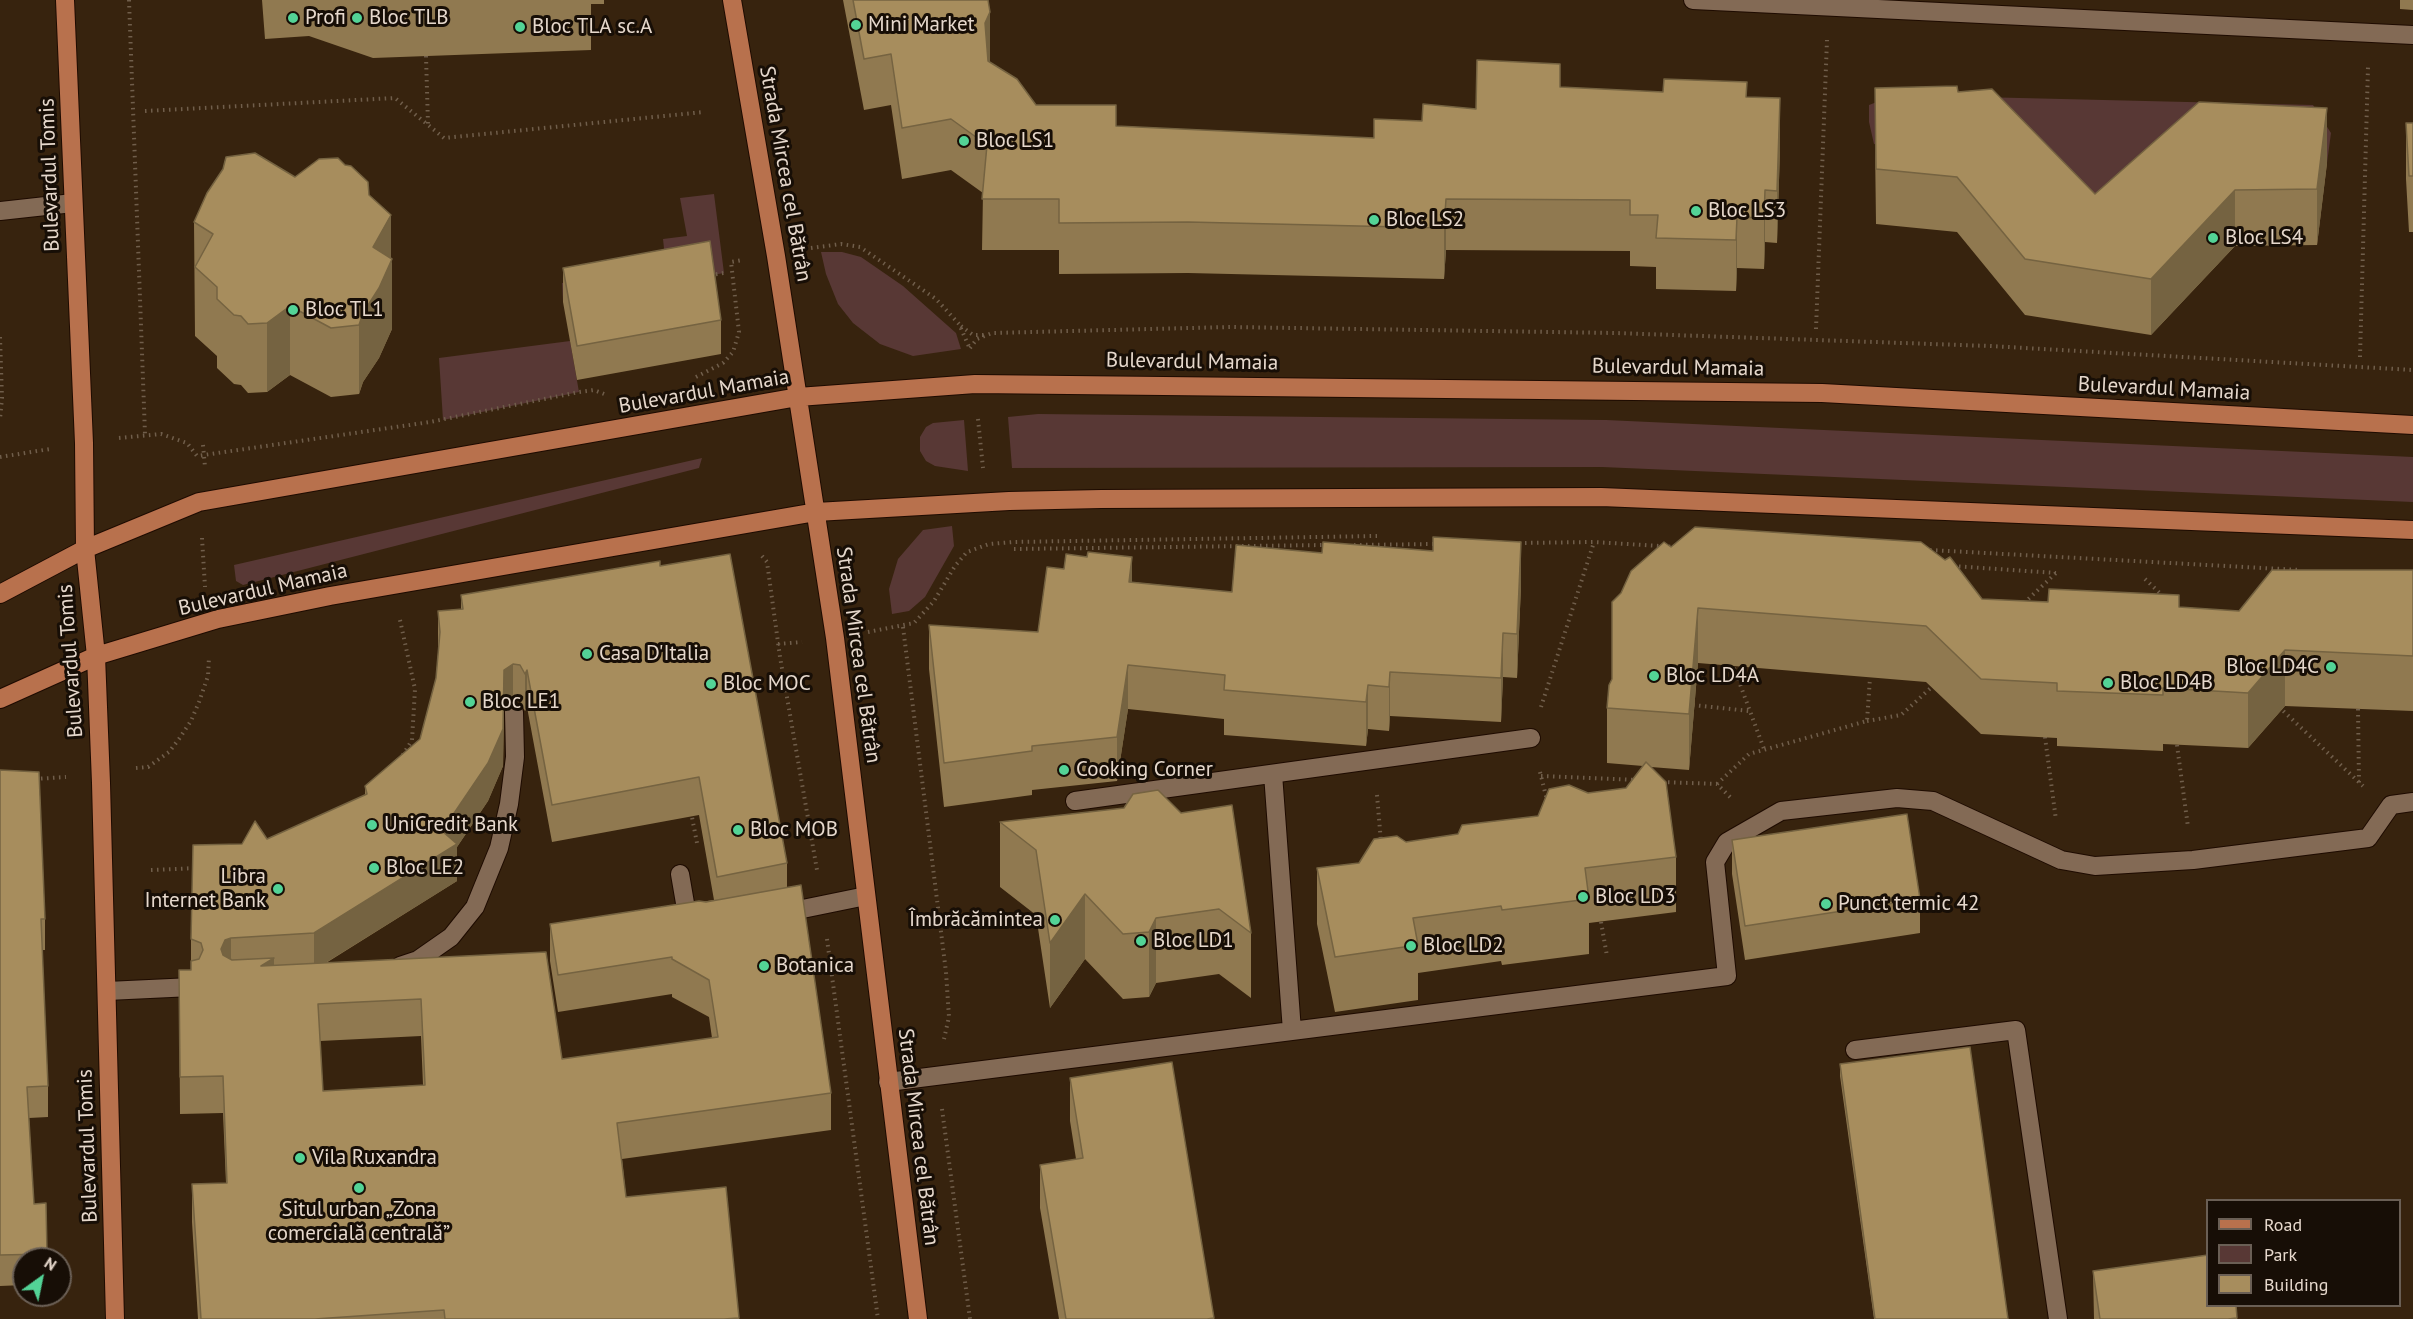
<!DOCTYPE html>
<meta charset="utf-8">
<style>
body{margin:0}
#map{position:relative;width:2413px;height:1319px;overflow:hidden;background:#37230e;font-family:"PT Sans",sans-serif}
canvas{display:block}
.legend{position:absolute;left:2206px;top:1199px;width:195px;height:108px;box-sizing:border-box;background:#170e06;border:2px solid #6a5f55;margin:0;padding:8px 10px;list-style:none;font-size:18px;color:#e6d8cc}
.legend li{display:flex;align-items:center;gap:12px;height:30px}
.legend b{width:30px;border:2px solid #6a5f55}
.north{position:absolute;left:12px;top:1247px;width:60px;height:60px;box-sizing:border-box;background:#170e06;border:2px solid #6a5f55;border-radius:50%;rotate:33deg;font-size:16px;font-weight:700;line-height:24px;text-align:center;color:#e6d8cc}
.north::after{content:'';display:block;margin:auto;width:21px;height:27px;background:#53d396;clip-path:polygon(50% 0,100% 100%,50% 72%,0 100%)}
</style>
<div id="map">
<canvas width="2413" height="1319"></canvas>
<ul class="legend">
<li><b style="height:8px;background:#b8714d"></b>Road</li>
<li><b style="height:16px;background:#583835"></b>Park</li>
<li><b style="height:16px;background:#a78d5d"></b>Building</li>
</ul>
<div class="north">N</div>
</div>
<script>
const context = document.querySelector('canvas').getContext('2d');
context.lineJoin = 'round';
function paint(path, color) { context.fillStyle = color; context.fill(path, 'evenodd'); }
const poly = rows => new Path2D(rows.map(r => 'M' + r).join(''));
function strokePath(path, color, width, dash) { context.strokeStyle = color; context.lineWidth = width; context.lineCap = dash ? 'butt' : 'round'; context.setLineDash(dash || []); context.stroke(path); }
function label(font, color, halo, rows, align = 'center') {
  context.font = font + ' "PT Sans",sans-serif'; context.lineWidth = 6; context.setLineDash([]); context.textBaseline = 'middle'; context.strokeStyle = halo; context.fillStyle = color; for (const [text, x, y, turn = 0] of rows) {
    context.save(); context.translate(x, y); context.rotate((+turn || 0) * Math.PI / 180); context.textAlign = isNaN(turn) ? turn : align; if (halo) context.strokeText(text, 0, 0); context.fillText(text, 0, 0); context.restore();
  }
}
paint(poly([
 [1895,95,2313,105,2331,133,2327,163,2199,157,2095,249,1989,141,1874,144,1869,122,1869,105],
 [714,194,724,273,563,302,562,283,666,267,663,239,687,236,680,198],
 [821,252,842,252,861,257,903,286,956,333,961,349,913,356,880,344,853,323,838,304,826,274],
 [570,341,579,392,443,420,439,358],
 [1038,414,1606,420,2413,457,2413,502,1602,467,1012,468,1008,417],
 [964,420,968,471,935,466,926,461,920,451,920,437,926,427,933,423],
 [702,458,699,468,243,585,236,581,234,565],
 [952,526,954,546,925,597,909,611,892,614,889,589,898,559,923,530]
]), '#583835');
const minor = poly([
 [1693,0,2413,35],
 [0,211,73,203],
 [1273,774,1292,1031],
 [1075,801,1531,738],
 [680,874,686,909,698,923],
 [783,913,866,896],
 [400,966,418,960,451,937,475,907,499,848,509,804,515,757,514,712],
 [107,991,192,987],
 [1855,1050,2016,1030,2058,1319],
 [888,1082,1727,976,1715,862,1727,842,1781,811,1897,798,1933,801,2061,860,2095,866,2193,860,2368,838,2391,805,2413,802]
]);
const major = poly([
 [65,0,84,443,85,549,96,656,101,783,115,1319],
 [732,0,776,256,835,638,918,1319],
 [0,594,85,549,199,502,798,397,975,384,1822,393,2413,425],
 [0,699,96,656,218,619,330,596,816,512,1009,501,1101,499,1601,497,2413,530]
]);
strokePath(minor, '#1e0b00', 20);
strokePath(major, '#1e0b00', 20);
strokePath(poly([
 [129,0,145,434],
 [426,56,428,124],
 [145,111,395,98,444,138,704,112],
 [811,248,841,244,860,247,936,299,959,324,970,349],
 [710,275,724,273],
 [961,326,973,335,984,335],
 [1816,329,1827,40],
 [0,337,2,398,0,419],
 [970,348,977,339,992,333,1230,327,1615,333,1990,346,2413,370],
 [2360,357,2368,67],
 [696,377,723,363,733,352,739,332,731,262,742,260],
 [978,419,983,468],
 [119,438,161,434,187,443,197,456,430,422,579,392,594,390,604,394],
 [203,445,205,467],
 [0,457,50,449],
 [202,538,205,587],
 [1519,543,1594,542,1676,547],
 [1354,545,1436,544],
 [1014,549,1325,545],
 [1930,550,2300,570],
 [762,556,767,562,780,657,817,870],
 [1953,566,2056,573],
 [2145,579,2163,596],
 [2024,603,2056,573],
 [400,620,415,689,412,740,401,758],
 [903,627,946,972,949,1017,944,1039],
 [868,632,914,623,934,601,955,566,967,552,989,544,1013,542,1377,536],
 [778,644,802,642],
 [1734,668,1764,749],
 [1693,705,1749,711],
 [1541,707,1594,542],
 [2279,707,2363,786],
 [2358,709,2359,783],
 [1867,721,1901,715,1934,685],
 [2045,737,2056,820],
 [2177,745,2188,827],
 [136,768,148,767,169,752,179,739,191,721,199,702,208,676,209,657],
 [1540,772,1547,800],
 [1541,776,1636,780],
 [35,779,66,777],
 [1662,782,1717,784,1732,799],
 [1717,784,1749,754,1867,721,1870,678],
 [1377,795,1381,842],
 [691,812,697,843],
 [151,870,197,868],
 [1601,922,1607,956],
 [827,939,878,1319],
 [942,1109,970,1319]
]), '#705e4b', 4, [1.5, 4.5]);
strokePath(minor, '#836a55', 18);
strokePath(major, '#b8714d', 18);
paint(poly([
 [262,0,604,0,604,4,591,4,591,50,373,58,309,36,265,39],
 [843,0,988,0,990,62,1036,105,1116,126,1374,138,1422,121,1476,109,1560,87,1747,97,1780,149,1777,243,1765,242,1764,269,1737,268,1736,291,1656,289,1656,267,1630,266,1630,251,1446,250,1444,279,1188,273,1059,274,1059,250,982,250,983,193,951,170,902,179,891,105,864,110],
 [2400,0,2413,0,2413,10,2400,9],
 [1875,88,1958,92,2095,194,2327,163,2317,245,2235,246,2151,335,2025,315,1957,232,1876,224,1875,144],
 [2406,123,2413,123,2413,232,2409,232,2406,179],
 [295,177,369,195,391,259,392,329,379,358,363,382,359,394,331,397,290,375,267,392,248,393,241,385,234,384,217,368,217,356,195,336,194,222],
 [563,268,721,320,721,354,577,380,563,302],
 [1671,547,1982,599,2179,607,2239,611,2413,570,2413,711,2285,706,2248,748,2163,744,2163,751,2057,746,2057,738,1981,734,1926,682,1698,663,1689,770,1651,767,1676,857,1676,912,1589,923,1589,954,1502,965,1501,961,1418,973,1418,1000,1335,1012,1317,924,1317,868,1359,863,1406,842,1458,834,1538,816,1588,793,1626,788,1643,766,1607,763,1607,708],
 [660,566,787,863,787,887,831,1093,831,1130,622,1159,626,1197,726,1187,739,1319,198,1319,192,1222,192,1184,226,1183,223,1113,180,1114,179,970,191,970,191,939,242,844,267,839,365,795,365,786,420,739,436,678,438,653,438,611,461,609,461,595],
 [513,701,520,702,525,711,527,707,552,842,699,815,714,900,550,924,550,961,558,1012,672,994,672,997,709,1017,712,1038,562,1059,546,952,326,963,457,881,457,847,488,801,503,766,504,707],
 [421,1036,423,1085,323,1091,320,1041],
 [1132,582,1232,592,1521,586,1517,678,1503,677,1501,722,1390,716,1389,731,1368,729,1366,746,1224,735,1224,719,1128,709,1117,781,1032,790,1032,795,944,807,929,669,929,625,1038,632],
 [0,770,45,919,45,950,42,950,48,1086,48,1117,29,1118,34,1204,46,1203,47,1259,24,1259,24,1285,0,1286],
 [1124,808,1251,933,1251,998,1219,974,1156,983,1149,997,1123,999,1085,959,1050,1008,1036,915,1000,887,1000,822],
 [1732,840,1920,899,1920,933,1745,960,1732,874],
 [1172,1062,1214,1319,1059,1319,1040,1208,1040,1165,1076,1159,1070,1121,1070,1078],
 [1840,1064,2008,1319,1874,1319,1840,1076],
 [2093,1271,2236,1305,2237,1319,2094,1319]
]), '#907950');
paint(poly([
 [990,12,990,63,985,74,985,23],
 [1780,98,1780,149,1777,243,1777,191],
 [2327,108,2327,163,2317,245,2317,189],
 [1765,190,1765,242,1764,269,1764,218],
 [2235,190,2235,246,2151,335,2151,279],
 [1446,199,1446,250,1444,279,1444,228],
 [391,215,391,263,392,259,392,329,379,358,363,382,359,394,359,325,373,247],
 [1737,217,1737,268,1736,291,1736,240],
 [290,306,290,375,267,392,267,323],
 [1521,542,1521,586,1517,678,1517,634],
 [1132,557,1132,602,1129,582],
 [1698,608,1698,663,1689,770,1689,714],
 [1503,633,1503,677,1501,722,1501,678],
 [2285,650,2285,706,2248,748,2248,693],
 [513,664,513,701,504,707,503,766,488,801,457,847,457,881,314,970,314,933,504,670],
 [1128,665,1128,709,1117,781,1117,737],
 [527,670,527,707,525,711,525,674],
 [1390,672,1390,716,1389,731,1389,687],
 [1368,685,1368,729,1366,746,1366,702],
 [1085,894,1085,959,1050,1008,1050,943],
 [1156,918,1156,983,1149,997,1149,932],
 [231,938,231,975,225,977,221,949,225,940],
 [274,958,274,995,261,966]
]), '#756341');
const building = poly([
 [853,0,988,0,990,12,985,23,988,61,1017,79,1036,105,1116,105,1116,126,1374,138,1374,119,1422,121,1423,104,1476,109,1477,60,1560,64,1560,87,1663,92,1664,79,1747,82,1746,97,1780,98,1777,191,1765,190,1764,218,1737,217,1736,240,1656,238,1658,215,1630,215,1630,200,1446,199,1444,228,1188,222,1059,223,1059,199,982,199,987,145,951,119,902,128,891,54,864,59,853,0],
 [1957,86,1958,92,1992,89,2095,194,2199,102,2327,108,2317,189,2235,190,2151,279,2025,259,1957,177,1876,169,1875,88,1957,86],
 [2406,123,2413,123,2413,176,2409,176,2406,123],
 [255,153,295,177,319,159,338,158,345,165,351,166,368,182,369,195,391,215,373,247,392,259,379,288,363,313,359,325,331,328,290,306,267,323,248,324,241,316,234,315,217,299,217,287,195,267,213,234,194,222,207,193,223,169,226,157,255,153],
 [710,241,721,320,577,346,563,268,710,241],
 [1695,527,1921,542,1945,560,1950,557,1982,599,2048,602,2049,589,2136,593,2179,595,2179,607,2239,611,2272,570,2413,570,2413,656,2285,650,2248,693,2163,688,2163,695,2057,691,2057,683,1981,679,1926,626,1698,608,1689,714,1607,708,1609,685,1612,679,1612,602,1621,593,1631,571,1664,542,1671,547,1695,527],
 [1433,537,1521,542,1517,634,1503,633,1501,678,1390,672,1389,687,1368,685,1366,702,1224,690,1225,675,1128,665,1117,737,1032,746,1032,751,944,763,929,625,1038,632,1047,567,1064,569,1066,554,1087,557,1088,552,1132,557,1129,582,1232,592,1236,545,1322,553,1323,542,1433,551,1433,537],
 [730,554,787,863,717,877,699,777,552,805,527,670,525,674,520,665,513,664,504,670,503,729,488,763,442,831,457,844,314,933,231,938,225,940,221,949,223,955,232,960,274,958,261,966,546,952,562,1059,718,1037,709,980,672,959,672,957,558,975,550,924,699,901,706,902,801,885,831,1093,617,1123,626,1197,726,1187,739,1318,724,1319,445,1319,444,1310,315,1319,201,1319,192,1184,227,1183,223,1076,180,1077,179,970,191,970,191,961,199,959,203,950,201,943,191,939,193,845,242,844,255,821,267,839,367,794,365,786,420,739,436,678,440,632,438,611,463,609,461,595,660,561,660,566,730,554],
 [421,999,425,1085,323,1091,318,1004,421,999],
 [1646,762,1666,782,1676,857,1585,868,1589,899,1502,910,1501,906,1413,918,1418,945,1335,957,1317,868,1359,863,1374,839,1397,836,1406,842,1458,834,1462,825,1538,816,1549,789,1569,785,1588,793,1626,788,1646,762],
 [0,770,39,772,45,919,41,919,48,1086,27,1087,34,1204,46,1203,47,1254,0,1255,0,770],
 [1158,790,1181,813,1232,805,1251,933,1219,909,1156,918,1149,932,1123,934,1085,894,1050,943,1036,850,1000,822,1124,808,1133,794,1158,790],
 [1907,814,1920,899,1745,926,1732,840,1907,814],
 [1970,1047,2008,1319,1875,1319,1840,1064,1970,1047],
 [1172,1062,1214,1318,1207,1319,1066,1319,1040,1165,1083,1158,1070,1078,1172,1062],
 [2208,1255,2208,1305,2236,1305,2237,1318,2228,1319,2100,1319,2093,1271,2208,1255]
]);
paint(building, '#a78d5d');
strokePath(building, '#756341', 1.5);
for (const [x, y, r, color] of [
 [293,18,6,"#53d396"],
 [357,18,6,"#53d396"],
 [856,25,6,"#53d396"],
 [520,27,6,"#53d396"],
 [964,141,6,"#53d396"],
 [1696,211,6,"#53d396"],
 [1374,220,6,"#53d396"],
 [2213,238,6,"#53d396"],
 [293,310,6,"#53d396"],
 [587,654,6,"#53d396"],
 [2331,667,6,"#53d396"],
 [1654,676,6,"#53d396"],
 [2108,683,6,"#53d396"],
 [711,684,6,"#53d396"],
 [470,702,6,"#53d396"],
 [1064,770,6,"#53d396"],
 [372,825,6,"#53d396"],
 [738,830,6,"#53d396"],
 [374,868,6,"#53d396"],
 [278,889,6,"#53d396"],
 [1583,897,6,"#53d396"],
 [1826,904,6,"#53d396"],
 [1055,920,6,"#53d396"],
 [1141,941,6,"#53d396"],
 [1411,946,6,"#53d396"],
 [764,966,6,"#53d396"],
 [300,1158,6,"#53d396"],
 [359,1188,6,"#53d396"]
]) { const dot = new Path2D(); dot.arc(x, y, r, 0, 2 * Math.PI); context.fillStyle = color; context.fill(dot); strokePath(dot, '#170e06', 2); }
label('21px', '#e6d8cc', '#170e06', [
 ["Profi",305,18],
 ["Bloc TLB",369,18],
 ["Mini Market",868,25],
 ["Bloc TLA sc.A",532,27],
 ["Bloc LS1",976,141],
 ["Bloc LS3",1708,211],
 ["Bloc LS2",1386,220],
 ["Bloc LS4",2225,238],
 ["Bloc TL1",305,310],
 ["Casa D'Italia",599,654],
 ["Bloc LD4C",2319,667,"right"],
 ["Bloc LD4A",1666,676],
 ["Bloc LD4B",2120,683],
 ["Bloc MOC",723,684],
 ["Bloc LE1",482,702],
 ["Cooking Corner",1076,770],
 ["UniCredit Bank",384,825],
 ["Bloc MOB",750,830],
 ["Bloc LE2",386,868],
 ["Libra",266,877,"right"],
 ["Internet Bank",266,901,"right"],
 ["Bloc LD3",1595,897],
 ["Punct termic 42",1838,904],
 ["Îmbrăcămintea",1043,920,"right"],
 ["Bloc LD1",1153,941],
 ["Bloc LD2",1423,946],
 ["Botanica",776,966],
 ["Vila Ruxandra",312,1158],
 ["Situl urban „Zona",359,1210,"center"],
 ["comercială centrală”",359,1234,"center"]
], 'left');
label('21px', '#e6d8cc', '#170e06', [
 ["Strada Mircea cel Bătrân",785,174,80],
 ["Bulevardul Tomis",50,175,-92],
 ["Bulevardul Mamaia",1192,362,1],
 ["Bulevardul Mamaia",1678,368,1],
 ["Bulevardul Mamaia",2164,389,3],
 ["Bulevardul Mamaia",704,392,-10],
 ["Bulevardul Mamaia",263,590,-13],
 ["Strada Mircea cel Bătrân",858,655,82],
 ["Bulevardul Tomis",71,661,-94],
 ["Strada Mircea cel Bătrân",918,1137,83],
 ["Bulevardul Tomis",88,1146,-92]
]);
</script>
